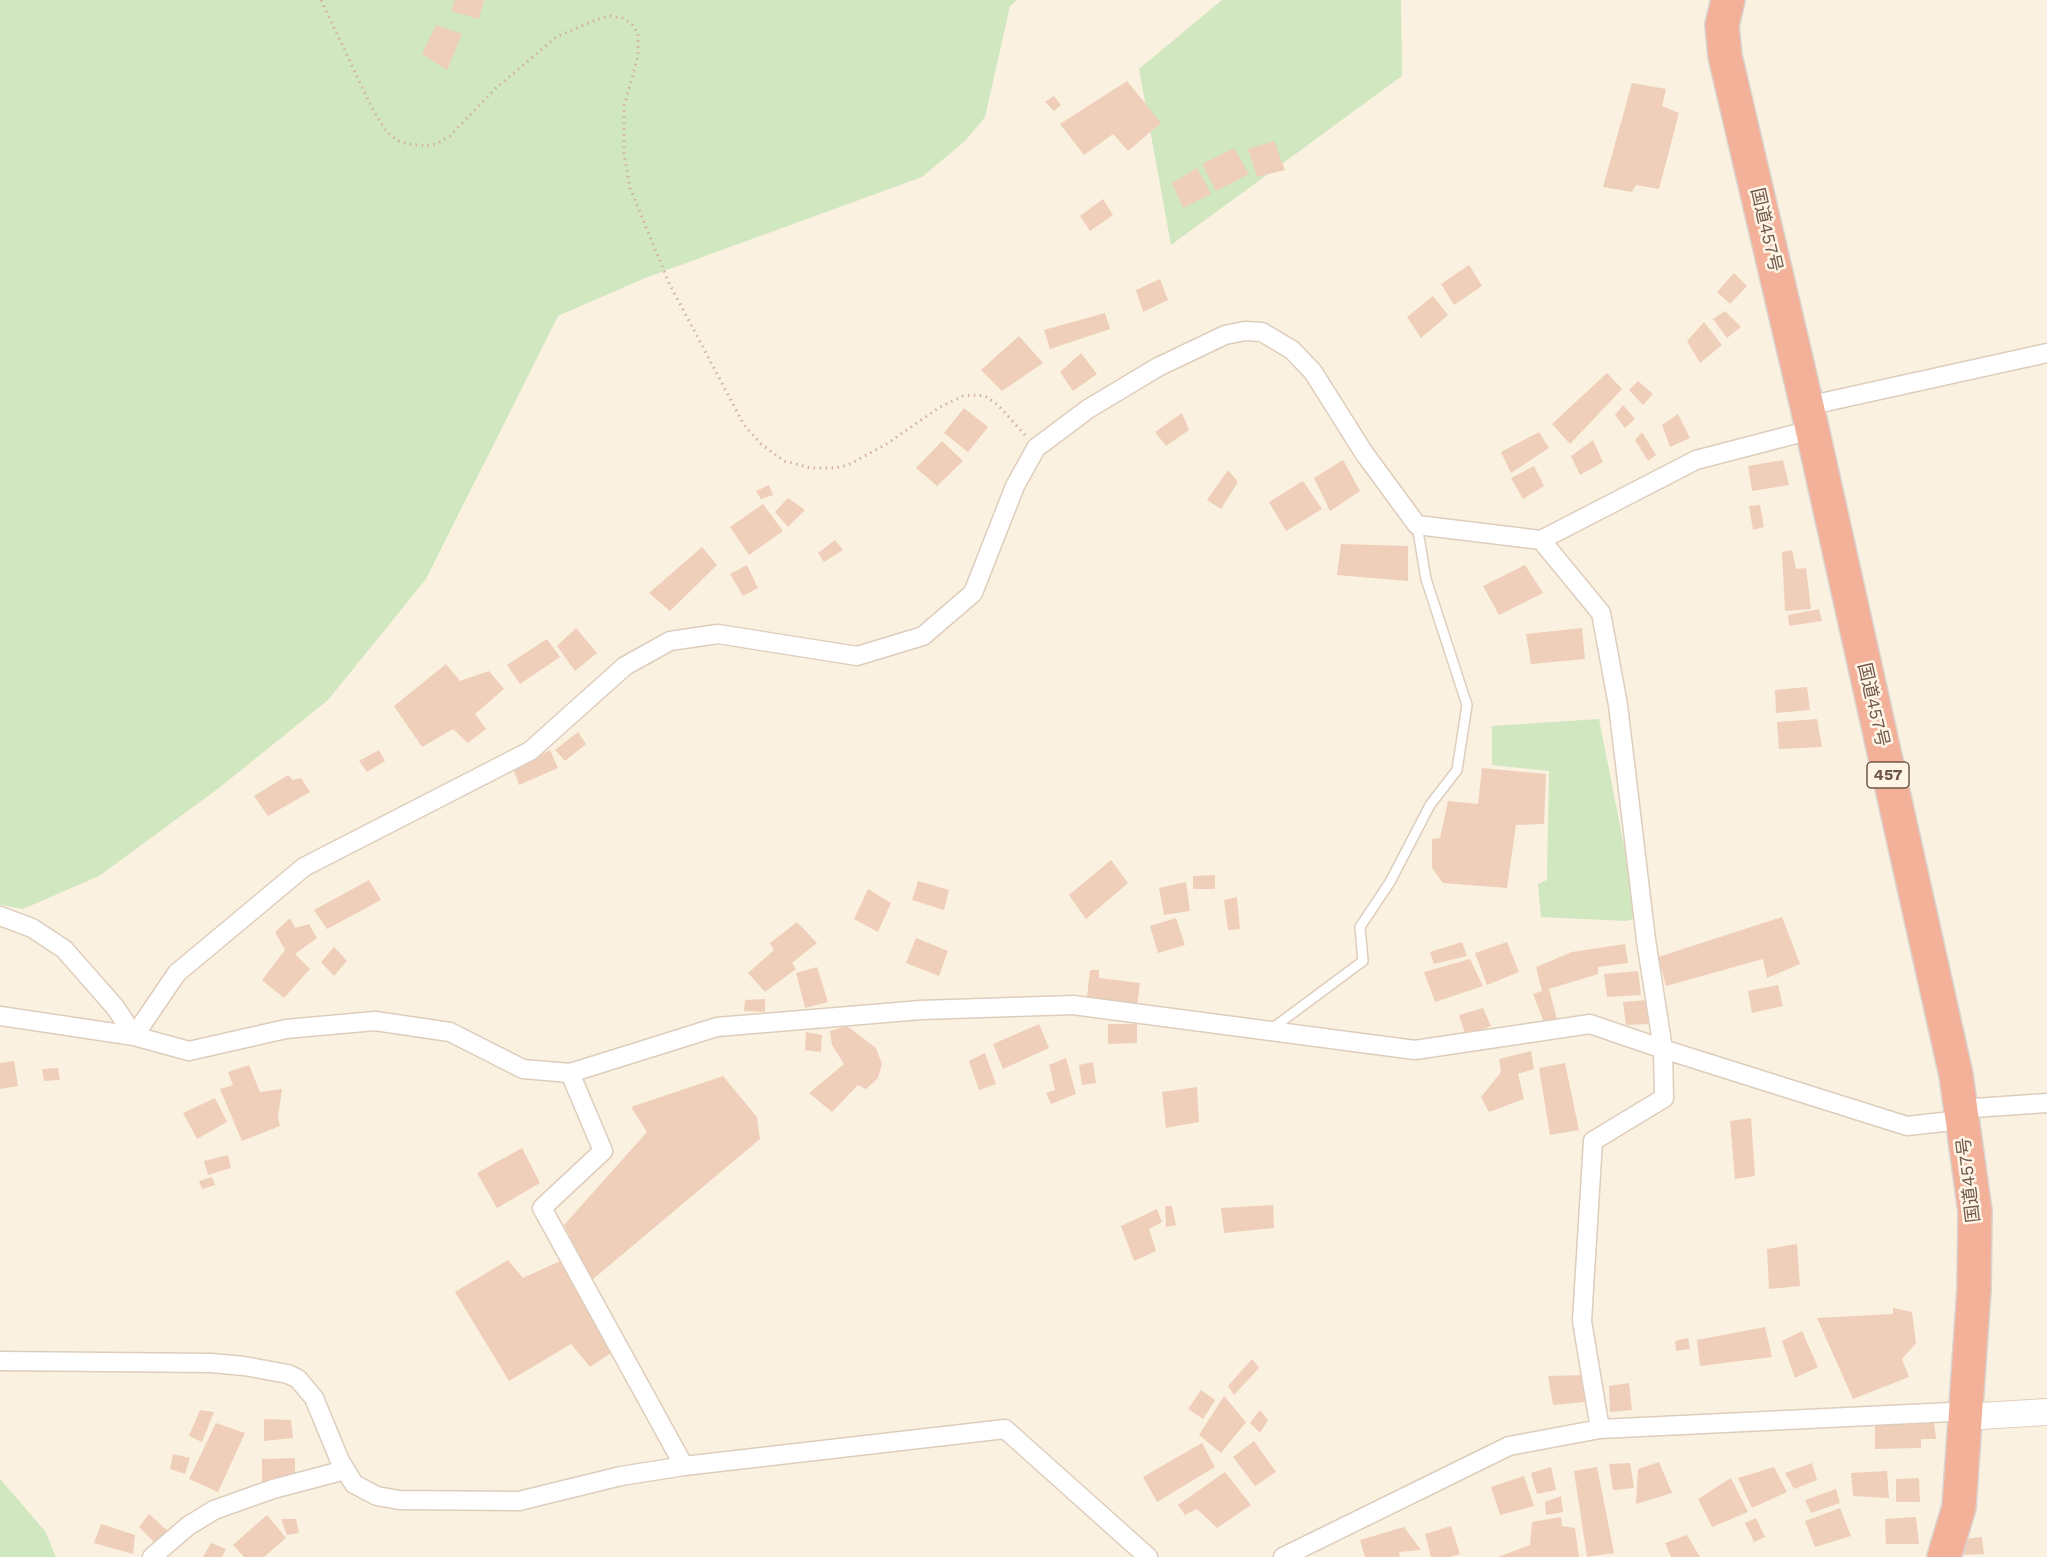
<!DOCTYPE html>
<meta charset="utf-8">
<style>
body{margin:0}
canvas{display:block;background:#fbf1e0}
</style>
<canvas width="2047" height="1557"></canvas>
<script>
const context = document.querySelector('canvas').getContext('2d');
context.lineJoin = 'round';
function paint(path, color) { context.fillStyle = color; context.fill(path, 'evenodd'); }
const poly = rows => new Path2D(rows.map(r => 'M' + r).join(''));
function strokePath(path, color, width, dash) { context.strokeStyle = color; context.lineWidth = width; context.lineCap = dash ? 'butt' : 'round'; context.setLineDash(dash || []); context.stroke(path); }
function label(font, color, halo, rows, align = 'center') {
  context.font = font + ' "Work Sans","Noto Sans JP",sans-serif'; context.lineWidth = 5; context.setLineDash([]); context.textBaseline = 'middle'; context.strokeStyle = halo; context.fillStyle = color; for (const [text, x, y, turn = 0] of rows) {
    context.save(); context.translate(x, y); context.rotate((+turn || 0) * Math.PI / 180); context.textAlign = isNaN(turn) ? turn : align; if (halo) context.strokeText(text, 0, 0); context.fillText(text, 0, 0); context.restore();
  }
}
paint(poly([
 [0,0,1017,0,1010,6,985,117,965,141,922,177,645,278,558,316,426,579,328,700,219,788,99,876,23,909,0,905],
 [1222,0,1401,0,1402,76,1171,245,1139,69],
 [1599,719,1638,917,1627,921,1541,917,1538,884,1547,880,1549,771,1492,765,1492,726],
 [0,1479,45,1531,56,1557,0,1557]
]), '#d0e7c0');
paint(poly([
 [455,0,484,0,479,19,451,11],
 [436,25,462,34,447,70,422,54],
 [1127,81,1161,123,1128,151,1113,134,1084,155,1060,124],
 [1632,83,1666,89,1662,106,1679,113,1659,189,1636,185,1632,192,1603,187],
 [1054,96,1061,105,1054,111,1045,102],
 [1274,141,1285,170,1257,177,1248,149],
 [1234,148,1249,174,1216,191,1202,164],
 [1197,168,1211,194,1183,208,1172,183],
 [1103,199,1113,215,1090,231,1080,216],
 [1469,265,1482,286,1454,305,1441,284],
 [1734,273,1747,286,1730,304,1717,292],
 [1160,279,1168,300,1143,312,1136,290],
 [1433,296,1448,315,1421,338,1407,317],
 [1725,311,1741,327,1727,338,1713,319],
 [1105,313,1110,329,1050,349,1044,330],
 [1704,322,1722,345,1700,363,1687,341],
 [1019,336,1043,363,1002,391,981,370],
 [1081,353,1097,374,1073,391,1060,372],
 [1607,373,1622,389,1570,444,1552,424],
 [1638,381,1653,394,1643,405,1629,390],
 [1623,405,1635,419,1625,428,1615,415],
 [964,408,988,427,968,452,944,433],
 [1182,413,1189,430,1166,446,1155,432],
 [1678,414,1690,438,1670,447,1662,425],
 [1539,432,1549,448,1511,473,1501,452],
 [1642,432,1656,455,1648,461,1635,440],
 [1593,440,1603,462,1580,475,1571,456],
 [942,441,963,461,937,486,916,468],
 [1343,460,1360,491,1330,511,1314,478],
 [1783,460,1789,485,1752,491,1748,466],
 [1534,466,1544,486,1523,499,1511,478],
 [1228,470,1238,482,1221,509,1207,500],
 [1303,481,1322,509,1286,531,1269,502],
 [769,485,773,495,761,499,756,491],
 [788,498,805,510,788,527,775,512],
 [763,504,783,531,749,555,730,527],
 [1760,505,1764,527,1753,530,1749,506],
 [835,540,843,550,824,562,818,553],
 [1341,544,1408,546,1408,581,1337,575],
 [702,547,717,565,670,611,649,593],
 [1792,550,1796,569,1806,568,1811,609,1785,611,1782,552],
 [747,565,758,588,743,596,730,574],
 [1525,565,1543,593,1499,615,1483,586],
 [1819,609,1822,621,1789,626,1788,615],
 [576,628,597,653,575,671,557,646],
 [1582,628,1585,659,1531,664,1526,634],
 [547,639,560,657,520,684,507,665],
 [446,664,460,681,489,671,504,689,475,714,486,729,468,743,453,729,422,747,394,706],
 [1807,687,1810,710,1776,713,1775,690],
 [1817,719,1822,747,1779,749,1777,722],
 [578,732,586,744,565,761,555,750],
 [379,750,385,761,367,772,359,761],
 [550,750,558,768,519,785,513,768],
 [1482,768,1546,774,1544,824,1516,825,1507,888,1443,883,1432,868,1432,839,1440,838,1448,801,1478,804],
 [288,775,293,780,301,778,310,792,268,816,254,796],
 [1111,860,1128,883,1086,919,1069,895],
 [1215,875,1215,889,1193,889,1193,876],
 [369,880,381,900,327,929,314,910],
 [918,881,949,890,944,910,912,900],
 [1186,882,1190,911,1164,915,1159,888],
 [868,889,891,903,878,932,854,919],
 [1237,897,1240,929,1228,930,1224,900],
 [1782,917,1800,964,1767,978,1763,959,1666,986,1658,957],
 [290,918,295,928,309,924,317,938,295,954,310,969,284,998,262,980,285,950,275,932],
 [1176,918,1185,945,1158,953,1150,926],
 [797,922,817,943,792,963,796,969,765,992,748,973,774,950,770,943],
 [916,938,948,951,939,976,906,963],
 [1462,942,1467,956,1434,964,1430,952],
 [1507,942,1519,972,1487,985,1475,953],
 [1625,944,1628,963,1598,967,1598,974,1549,989,1557,1019,1545,1025,1533,994,1542,991,1536,967,1572,952],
 [334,947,347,961,334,976,321,962],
 [1470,959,1483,986,1435,1002,1424,972],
 [817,967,828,1002,805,1008,796,973],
 [1090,970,1099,970,1099,978,1140,983,1137,1006,1087,997],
 [1638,971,1641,995,1607,997,1604,974],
 [1778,985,1783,1006,1752,1013,1748,991],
 [765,999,765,1012,744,1011,745,1000],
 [1647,1000,1648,1024,1626,1025,1623,1002],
 [1483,1008,1491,1026,1466,1037,1459,1015],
 [1039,1024,1049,1048,1003,1069,993,1044],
 [1108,1024,1137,1024,1137,1043,1108,1044],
 [847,1026,876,1048,882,1064,878,1078,866,1089,858,1085,832,1112,809,1093,844,1064,832,1045,830,1031],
 [806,1032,822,1035,821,1052,805,1050],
 [1531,1051,1534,1069,1518,1074,1524,1099,1489,1112,1481,1097,1501,1072,1499,1059],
 [985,1053,996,1084,979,1090,969,1061],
 [1066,1058,1076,1094,1051,1104,1046,1093,1055,1090,1049,1065],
 [14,1061,18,1086,0,1089,0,1063],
 [1093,1062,1096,1083,1082,1085,1079,1065],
 [1565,1063,1579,1130,1550,1135,1539,1068],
 [249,1065,260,1092,282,1089,278,1117,280,1126,242,1141,220,1089,233,1085,228,1072],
 [58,1068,60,1080,44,1081,42,1069],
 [723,1076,757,1117,760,1139,592,1280,564,1225,647,1132,631,1107],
 [1197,1087,1199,1122,1166,1128,1162,1092],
 [215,1098,227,1122,197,1139,183,1113],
 [1751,1118,1755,1176,1735,1179,1730,1121],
 [522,1148,540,1183,497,1208,477,1173],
 [228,1155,231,1168,208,1175,204,1161],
 [212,1177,215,1185,202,1189,199,1181],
 [1273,1205,1274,1228,1224,1233,1221,1208],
 [1165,1206,1172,1206,1176,1225,1166,1227],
 [1157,1209,1162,1222,1149,1229,1156,1251,1134,1261,1121,1226],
 [1797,1244,1800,1286,1769,1289,1767,1249],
 [508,1260,523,1278,560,1261,614,1351,590,1367,571,1344,509,1381,455,1292],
 [1893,1308,1912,1312,1916,1343,1902,1359,1909,1377,1853,1399,1817,1318,1893,1314],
 [1765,1327,1772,1357,1700,1366,1697,1340],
 [1802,1331,1818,1367,1795,1378,1782,1341],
 [1688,1338,1690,1349,1676,1351,1675,1341],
 [1252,1359,1259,1368,1234,1395,1228,1386],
 [1583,1375,1585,1402,1553,1405,1548,1376],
 [1629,1383,1632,1410,1610,1412,1609,1386],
 [1201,1390,1215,1400,1203,1419,1188,1409],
 [1224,1396,1246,1422,1221,1453,1199,1435],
 [200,1410,214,1412,202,1442,189,1436],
 [1260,1410,1268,1420,1260,1433,1250,1423],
 [264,1419,291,1420,293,1438,264,1441],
 [1934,1422,1936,1439,1921,1439,1921,1448,1875,1449,1875,1423],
 [216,1423,245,1433,218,1492,189,1479],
 [1254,1441,1276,1472,1255,1486,1233,1457],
 [1202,1443,1215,1467,1157,1502,1143,1477],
 [173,1454,190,1458,185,1474,170,1469],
 [295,1458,295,1478,262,1483,262,1459],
 [1659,1462,1672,1493,1636,1504,1638,1469],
 [1630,1463,1634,1488,1613,1490,1609,1464],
 [1812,1463,1817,1480,1794,1489,1785,1473],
 [1551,1467,1556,1490,1537,1494,1531,1473],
 [1597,1467,1614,1553,1587,1557,1574,1471],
 [1774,1467,1787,1492,1752,1508,1738,1478],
 [1887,1471,1889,1498,1853,1496,1851,1473],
 [1225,1472,1251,1505,1217,1528,1197,1509,1185,1515,1178,1505],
 [1524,1476,1534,1506,1500,1515,1491,1487],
 [1731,1478,1748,1512,1712,1527,1698,1499],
 [1919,1478,1920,1502,1896,1502,1896,1479],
 [1836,1489,1840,1503,1811,1513,1805,1500],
 [1561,1496,1563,1512,1546,1515,1545,1502],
 [1840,1508,1851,1536,1815,1547,1805,1521],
 [149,1514,170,1533,158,1546,139,1527],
 [267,1515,286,1538,264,1557,244,1557,233,1545],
 [1561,1517,1562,1526,1575,1528,1579,1557,1498,1557,1530,1545,1532,1522],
 [1916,1517,1919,1544,1886,1544,1885,1519],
 [1756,1518,1765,1537,1754,1542,1745,1523],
 [281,1519,296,1519,299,1533,287,1535],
 [101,1524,135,1535,133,1554,94,1543],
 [1451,1526,1460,1554,1450,1557,1431,1557,1425,1534],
 [1404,1527,1421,1550,1399,1552,1400,1557,1365,1557,1360,1540],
 [1687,1535,1700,1557,1671,1557,1665,1543],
 [1982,1537,1984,1554,1961,1555,1962,1539],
 [211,1543,226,1549,222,1557,203,1557]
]), '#efcfb9');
const lane = poly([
 [1270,1030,1363,961,1360,927,1390,882,1430,805,1457,770,1467,705,1426,579,1417,525]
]);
const street = poly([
 [1807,406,2047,353],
 [1541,540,1601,613,1618,705,1646,940,1663,1049,1664,1098,1593,1141,1582,1321,1600,1429],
 [0,916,32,928,64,949,115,1007,134,1036],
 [0,1016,134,1036,189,1051,286,1029,375,1021,450,1032,523,1069,570,1073,717,1027,921,1010,1073,1005,1415,1050,1590,1024,1663,1049,1907,1126,1961,1120],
 [134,1036,177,973,304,867,530,751,625,666,670,641,718,634,857,656,923,636,973,593,1015,486,1036,448,1088,409,1158,367,1225,335,1245,331,1262,332,1292,350,1313,372,1364,453,1417,525,1541,540,1696,460,1811,430],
 [570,1073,603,1151,542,1208,684,1466],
 [1960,1109,2047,1103],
 [0,1361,211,1363,244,1366,288,1374,298,1379,314,1398,340,1461,354,1484,377,1496,399,1500,519,1501,621,1476,684,1466,1005,1429,1148,1557],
 [152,1557,188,1526,214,1510,273,1489,345,1470],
 [1283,1557,1509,1446,1600,1429,1951,1412,1964,1417]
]);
const secondary = poly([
 [1964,1417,2047,1412]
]);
const highway = poly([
 [1728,0,1722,25,1725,56,1807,406,1956,1075,1975,1211,1974,1290,1959,1507,1944,1557]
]);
strokePath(lane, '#decdbd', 12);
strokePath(street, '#decdbd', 21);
strokePath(secondary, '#e3cebb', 28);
strokePath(highway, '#dad3d0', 36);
strokePath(poly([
 [321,0,372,108,386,131,397,140,407,144,427,146,436,144,450,136,495,89,556,37,598,19,610,16,622,18,632,24,638,33,638,56,624,107,624,153,630,188,669,283,744,425,761,444,784,461,811,468,835,468,848,465,885,445,940,407,963,396,973,395,985,396,998,405,1025,435]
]), '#d3b29d', 3, [1.5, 4.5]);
strokePath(lane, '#fff', 9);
strokePath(street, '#fff', 18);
strokePath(secondary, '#fff', 26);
strokePath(highway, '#f3b199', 33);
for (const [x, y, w] of [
 [1888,775,42]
]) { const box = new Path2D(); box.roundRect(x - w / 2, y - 13, w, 26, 4.5); context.fillStyle = '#fef5e6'; context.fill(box); strokePath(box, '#705749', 1.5); }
label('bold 16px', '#705749', null, [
 ["457",1888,775]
]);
label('18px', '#705749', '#fef5e6', [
 ["国道457号",1766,230,77],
 ["国道457号",1873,705,77],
 ["国道457号",1969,1180,-97]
]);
</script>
